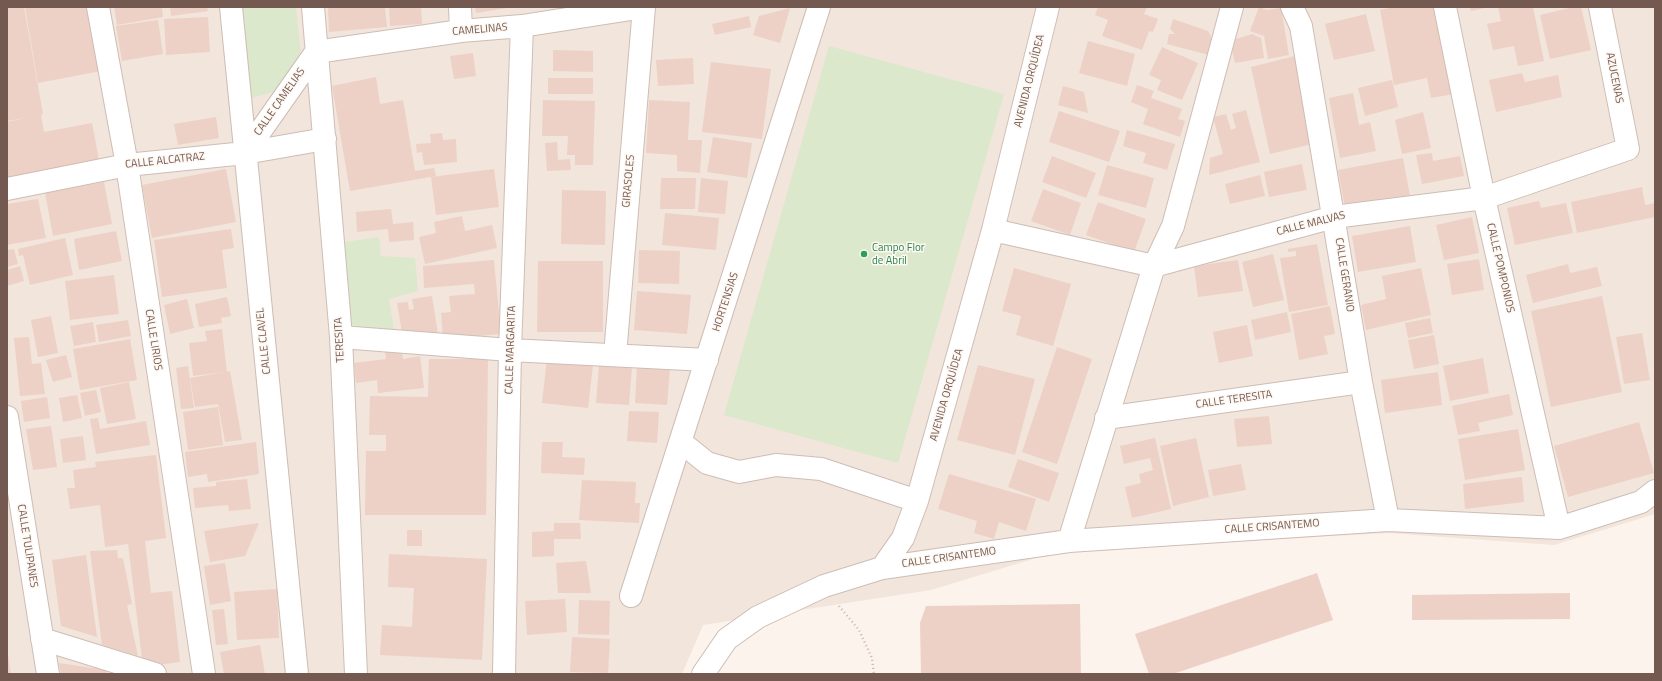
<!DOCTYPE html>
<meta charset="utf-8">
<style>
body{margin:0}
#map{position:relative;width:1662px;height:681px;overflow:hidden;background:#fbf3ec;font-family:"Titillium Web",sans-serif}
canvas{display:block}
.frame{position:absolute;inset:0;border:8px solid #745951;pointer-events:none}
</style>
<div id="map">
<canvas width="1662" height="681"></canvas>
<div class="frame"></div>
</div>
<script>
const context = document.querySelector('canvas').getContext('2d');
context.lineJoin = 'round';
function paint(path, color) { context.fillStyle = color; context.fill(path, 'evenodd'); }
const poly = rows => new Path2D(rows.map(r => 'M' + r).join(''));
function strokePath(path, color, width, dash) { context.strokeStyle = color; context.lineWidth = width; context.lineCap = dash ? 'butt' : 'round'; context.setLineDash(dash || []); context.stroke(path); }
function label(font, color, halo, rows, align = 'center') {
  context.font = font + ' "Titillium Web",sans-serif'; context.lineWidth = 3; context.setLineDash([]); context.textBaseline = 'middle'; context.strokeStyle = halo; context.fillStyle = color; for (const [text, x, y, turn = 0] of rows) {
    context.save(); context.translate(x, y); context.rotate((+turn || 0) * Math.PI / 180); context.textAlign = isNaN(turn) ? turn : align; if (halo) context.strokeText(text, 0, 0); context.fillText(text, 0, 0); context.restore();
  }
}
paint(poly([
 [7,7,1655,7,1655,514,1554,545,1388,533,1059,551,931,590,703,625,682,674,7,674]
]), '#f2e5db');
paint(poly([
 [241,7,296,7,304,83,251,98],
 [829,46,1004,94,898,463,724,415],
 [379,237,381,256,415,258,418,291,389,299,394,330,348,325,345,242]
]), '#dbe8cc');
paint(poly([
 [7,7,24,7,43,114,41,115,44,132,92,123,99,160,7,177,7,122,26,118,7,121],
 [25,7,91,7,101,71,38,83],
 [114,7,162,7,163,17,117,25],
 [170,7,207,7,208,11,171,16],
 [328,7,385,7,387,27,329,32],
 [389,7,421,7,422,24,390,26],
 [475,7,507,7,507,8,476,13],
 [1098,7,1147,7,1144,14,1158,19,1153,32,1149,31,1142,50,1102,36,1108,20,1095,15],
 [1259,7,1267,10,1281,8,1289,55,1268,59,1264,36,1250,31],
 [1394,7,1438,7,1454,94,1431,98,1427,78,1394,85,1380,10],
 [1470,7,1484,7,1484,8,1471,11],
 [1498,7,1533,7,1544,61,1518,66,1514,46,1493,50,1487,24,1501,21],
 [1573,7,1581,7,1591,50,1550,59,1540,15],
 [790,8,780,43,753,35,759,16],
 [1366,14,1375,51,1334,60,1325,24],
 [749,16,751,27,715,35,712,24],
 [208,17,210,52,166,55,164,19],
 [1173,19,1208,31,1213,40,1209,55,1167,44,1169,34,1175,34,1170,29],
 [158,20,163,54,122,61,116,26],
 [1252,34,1261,38,1264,58,1235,63,1230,41],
 [1088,41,1135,54,1127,86,1079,73],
 [1162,47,1198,63,1182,100,1157,90,1161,80,1149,75],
 [553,50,593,51,593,72,553,71],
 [473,53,476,76,454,79,450,56],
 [1295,56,1317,143,1270,154,1251,67],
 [693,58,694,84,658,86,656,60],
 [711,62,771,69,762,139,702,132],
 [1522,73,1525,82,1558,75,1562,97,1496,112,1489,80],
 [376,77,380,104,403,100,415,171,434,168,436,176,350,191,332,86],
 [548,78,593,78,593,94,548,94],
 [1392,80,1398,107,1365,116,1358,88],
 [1137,85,1154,91,1151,98,1182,109,1178,119,1185,121,1180,137,1143,124,1148,109,1131,102],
 [1063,86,1084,92,1088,113,1058,105],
 [1353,93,1359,125,1370,122,1376,151,1340,158,1329,98],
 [543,100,595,101,593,165,575,165,575,155,567,155,568,136,542,136],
 [649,100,690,102,688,140,702,140,700,173,677,171,677,155,646,153],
 [1246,110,1260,162,1209,175,1210,158,1223,154,1213,117,1226,114,1231,130,1236,128,1232,114],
 [1059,111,1120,131,1109,162,1049,142],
 [1423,112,1431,148,1402,154,1395,120],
 [216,117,219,138,178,145,174,124],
 [1127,130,1175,144,1167,170,1143,163,1146,153,1123,146],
 [442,133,443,140,456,139,457,162,424,165,422,152,417,153,416,144,431,143,430,134],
 [713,137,752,143,747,178,707,172],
 [557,142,558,160,570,159,571,170,547,171,545,143],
 [1432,153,1433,161,1460,156,1464,176,1422,184,1416,155],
 [1052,156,1096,173,1086,198,1042,182],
 [1403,158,1410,196,1345,208,1338,170],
 [1302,164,1307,190,1269,197,1264,172],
 [1107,165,1154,178,1146,208,1098,195],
 [226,169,236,222,152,238,142,185],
 [494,169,499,207,436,215,431,177],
 [1260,175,1265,196,1230,204,1225,184],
 [661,178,696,178,695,209,660,209],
 [701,178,728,181,725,214,698,212],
 [104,182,112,224,53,236,45,193],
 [1642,187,1645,205,1655,203,1655,217,1577,233,1571,202],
 [1043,189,1081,203,1070,235,1031,221],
 [562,190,606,191,605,245,561,244],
 [38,199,46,238,7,245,7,204],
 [1539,201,1541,208,1566,203,1573,233,1515,245,1507,208],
 [1098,202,1146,219,1134,252,1086,235],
 [391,209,393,224,413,222,414,240,389,242,388,229,357,232,356,212],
 [665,213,719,218,716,250,662,245],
 [462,216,465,231,492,225,497,248,425,264,419,237,436,233,434,222],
 [1472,217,1479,253,1444,260,1436,225],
 [1410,226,1416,262,1358,272,1352,236],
 [231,229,234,248,222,250,227,288,162,297,154,240],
 [116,231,122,261,79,270,74,239],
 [65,238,73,275,30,285,23,255,19,256,18,249],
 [1317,244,1328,305,1289,312,1280,258,1296,256,1296,251,1288,252,1288,249],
 [14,249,18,264,7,267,7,250],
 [639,250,680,251,679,284,638,283],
 [1273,254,1284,300,1253,307,1242,262],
 [1479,259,1484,290,1452,295,1447,264],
 [494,260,501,334,443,339,441,313,451,312,449,296,475,294,474,284,424,288,423,266],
 [1238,260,1243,291,1198,297,1194,266],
 [538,261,603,261,603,332,537,332],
 [1568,264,1570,273,1597,267,1602,286,1533,303,1526,275],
 [20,266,24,281,7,286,7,270],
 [1014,268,1071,284,1053,346,1016,335,1021,316,1002,311],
 [1421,268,1431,315,1366,330,1361,305,1386,299,1382,276],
 [114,275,119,314,70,320,65,281],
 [637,291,691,295,687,334,634,330],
 [432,296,438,334,403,339,397,303,408,302,409,310,414,309,412,299],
 [1602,296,1622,392,1551,407,1531,311],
 [227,297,231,316,221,318,222,323,199,327,195,304],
 [187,299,194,328,170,334,164,305],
 [1330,306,1335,334,1324,336,1328,354,1299,360,1291,314],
 [1287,312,1291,332,1255,340,1251,320],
 [51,316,58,353,38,357,31,320],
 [1430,318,1433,333,1408,338,1405,323],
 [128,320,131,336,99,342,96,325],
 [93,322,96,342,74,346,70,326],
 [1247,325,1253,356,1219,363,1213,332],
 [222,329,227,372,230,371,242,440,225,442,218,404,195,407,190,378,224,372,193,376,189,343,207,341,205,331],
 [1642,333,1650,380,1624,384,1616,337],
 [1434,335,1439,364,1414,369,1408,340],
 [29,337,32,364,41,363,45,394,20,396,14,338],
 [130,339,137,380,80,390,73,349],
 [1057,347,1092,359,1057,464,1022,452],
 [401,348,403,359,420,356,424,388,378,393,377,380,356,383,354,363,386,359,385,350],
 [66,355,72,377,53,382,46,360],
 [1483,358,1489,393,1450,401,1443,366],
 [429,359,488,359,486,515,365,515,366,451,386,451,386,435,369,435,370,396,428,397],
 [547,359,593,365,588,408,542,403],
 [599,365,632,367,629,405,596,403],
 [978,365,1035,379,1015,455,957,440],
 [188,366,194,408,181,409,176,368],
 [637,366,670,368,667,405,635,403],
 [1438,372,1442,405,1385,413,1381,380],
 [129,382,136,419,107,424,100,388],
 [96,390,101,412,85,416,80,393],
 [1509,394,1513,415,1478,423,1480,431,1458,435,1452,406],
 [77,395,82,418,63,422,59,398],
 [47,397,50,418,24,422,21,401],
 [218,407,223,445,188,450,183,412],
 [629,411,659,412,657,443,627,441],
 [1269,416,1272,444,1237,447,1234,419],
 [98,418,100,429,146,421,150,445,96,454,90,419],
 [1639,422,1654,473,1568,497,1554,446],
 [51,426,57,467,33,470,26,429],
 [1518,429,1525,470,1465,480,1458,439],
 [83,436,86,460,63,463,60,439],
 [1155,438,1171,509,1132,518,1125,487,1141,483,1139,474,1153,470,1150,458,1124,464,1120,446],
 [1196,438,1209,497,1173,506,1160,446],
 [256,442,259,474,208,482,207,474,188,477,185,452],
 [542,442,563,442,562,457,585,458,584,475,541,473],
 [156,455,166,538,145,541,151,593,172,591,180,662,143,667,128,544,105,547,100,505,70,509,67,488,75,488,73,470,96,467,95,462],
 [1018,459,1059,473,1049,502,1008,487],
 [1241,464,1246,490,1213,496,1208,470],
 [949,474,1036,499,1026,531,999,522,994,539,974,533,977,521,938,509],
 [1522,477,1524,502,1465,509,1463,484],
 [247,479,251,509,229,511,228,505,195,508,193,488,216,486,216,482],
 [582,480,636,482,635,503,640,503,639,523,579,520],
 [259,523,245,556,210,562,204,531],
 [554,523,580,523,581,539,554,539,554,556,532,557,532,532,554,531],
 [407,530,422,530,422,546,407,546],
 [117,550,118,558,123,558,132,604,127,605,138,656,102,645,90,551],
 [389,554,487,559,482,660,380,655,382,625,412,627,414,588,388,587],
 [86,555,97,637,61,626,52,560],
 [586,561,591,593,558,593,556,563],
 [225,563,231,601,210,605,204,566],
 [1317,573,1333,620,1173,674,1149,674,1135,634],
 [277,589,279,638,237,640,234,592],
 [1570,593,1570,619,1412,620,1412,595],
 [565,599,567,632,527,635,525,601],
 [579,600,610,601,609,635,578,634],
 [1080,604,1081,674,921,674,920,623,926,606],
 [224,609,228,644,216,645,212,610],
 [572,637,610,639,608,673,570,672],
 [260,645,265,674,224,674,220,652],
 [7,654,8,654,11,674,7,674],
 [59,663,106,670,107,674,61,674]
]), '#edd1c7');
const street = poly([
 [98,7,127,165,204,674],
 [231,7,297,674],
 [313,7,341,337,356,674],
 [460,7,461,31],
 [1292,7,1301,26,1361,382,1388,520],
 [1445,7,1484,198,1559,528],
 [245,153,316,52,461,31,522,26,644,7],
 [7,189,127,165,245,153,325,139],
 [993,230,1154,266,1334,217,1484,198,1628,149,1600,7],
 [341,337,510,350,707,360],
 [615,355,644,7],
 [7,417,48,674],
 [1106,418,1361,382],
 [681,442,707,463,739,472,776,465,821,469,917,501],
 [1069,541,1154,266,1173,226,1232,7],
 [882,568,1069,541,1388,520,1559,528,1641,502,1655,491],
 [631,596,819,7],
 [42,639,155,674],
 [504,674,510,350,522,26],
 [703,674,727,639,758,617,824,586,882,568,903,538,917,501,993,230,1048,7]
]);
strokePath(street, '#cebdb5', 24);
strokePath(poly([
 [839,606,859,630,872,658,874,674]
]), '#d3b4a9', 2.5, [1, 3]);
strokePath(street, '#fff', 22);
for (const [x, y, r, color] of [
 [864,254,4,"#2e9e5b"]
]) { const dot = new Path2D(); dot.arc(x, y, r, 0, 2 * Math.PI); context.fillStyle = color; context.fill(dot); strokePath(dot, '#fef8f3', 1.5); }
label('11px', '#745951', '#fef8f3', [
 ["CAMELINAS",480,30,-5],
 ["AZUCENAS",1614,78,79],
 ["AVENIDA ORQUÍDEA",1030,81,-76],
 ["CALLE CAMELIAS",280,102,-55],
 ["CALLE ALCATRAZ",165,161,-6],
 ["GIRASOLES",629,181,-85],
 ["CALLE MALVAS",1311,224,-14],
 ["CALLE POMPONIOS",1500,268,77],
 ["CALLE GERANIO",1344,275,81],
 ["HORTENSIAS",726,302,-72],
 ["CALLE LIRIOS",153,340,81],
 ["TERESITA",340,340,-93],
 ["CALLE CLAVEL",264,341,-96],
 ["CALLE MARGARITA",511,350,-88],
 ["AVENIDA ORQUÍDEA",947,395,-74],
 ["CALLE TERESITA",1234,400,-8],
 ["CALLE CRISANTEMO",1272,527,-4],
 ["CALLE TULIPANES",27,546,81],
 ["CALLE CRISANTEMO",949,558,-8]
]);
label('11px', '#27864d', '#fef8f3', [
 ["Campo Flor",872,248],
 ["de Abril",872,261]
], 'left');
</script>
